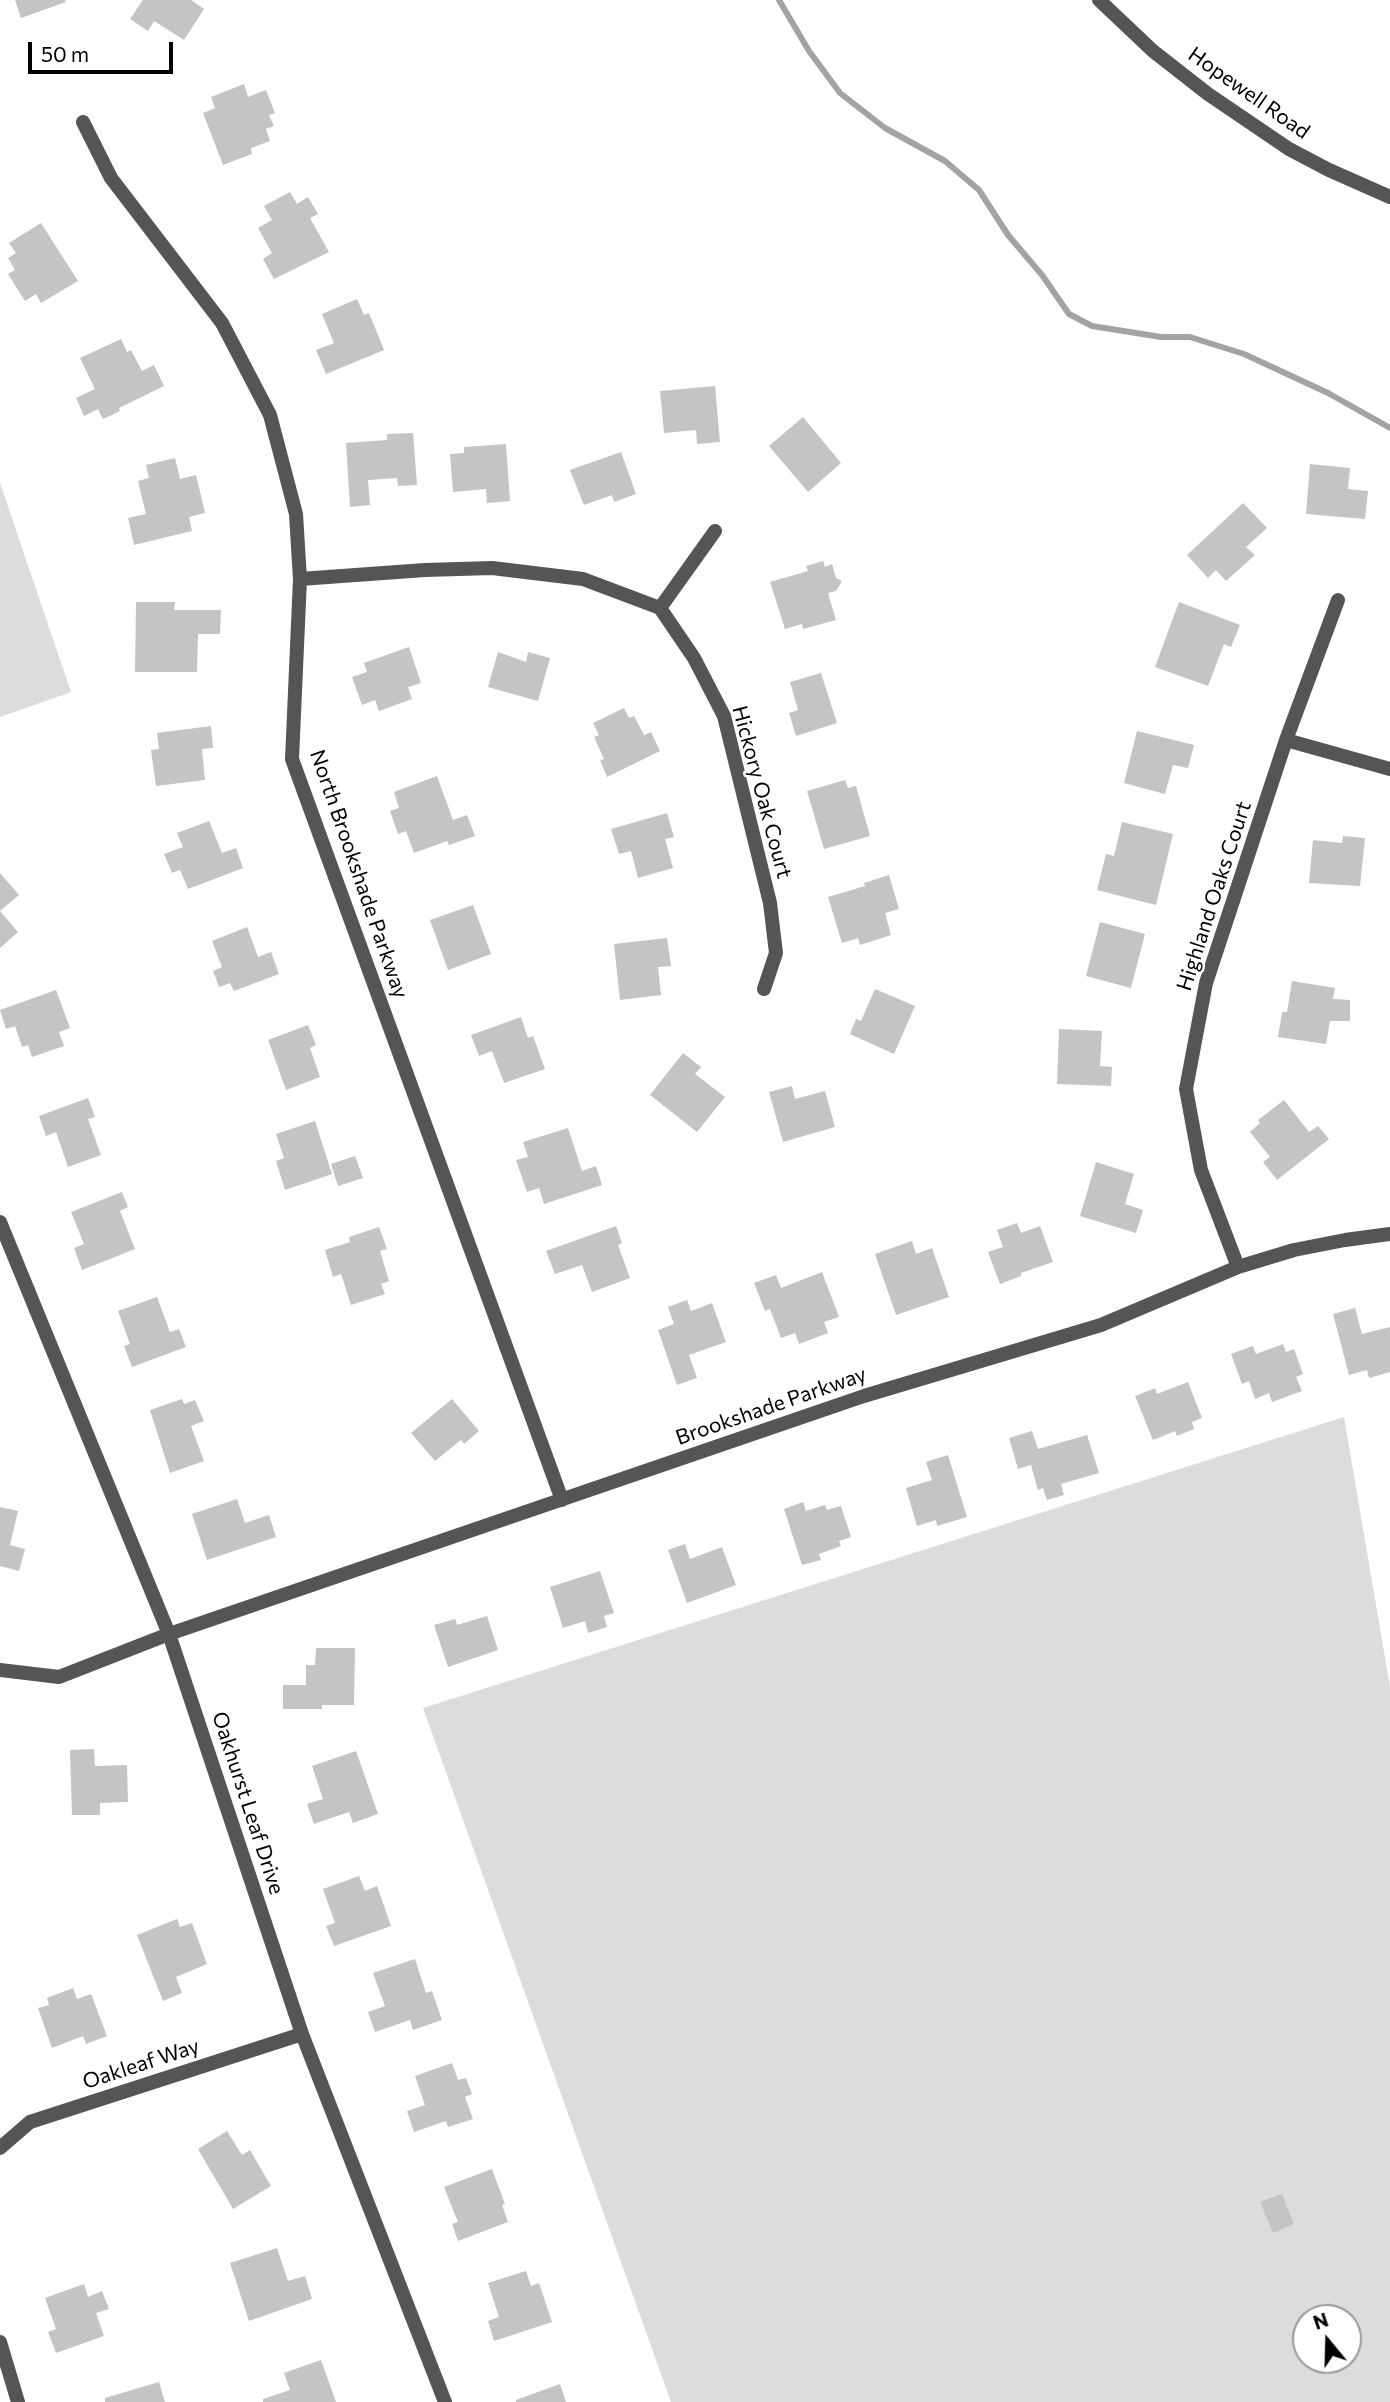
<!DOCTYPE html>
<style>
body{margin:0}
#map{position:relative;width:1390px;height:2402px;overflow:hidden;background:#fff;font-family:Commissioner,sans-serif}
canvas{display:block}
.north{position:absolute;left:1292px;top:2304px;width:70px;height:70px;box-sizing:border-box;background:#fff;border:2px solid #999;border-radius:50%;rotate:341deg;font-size:19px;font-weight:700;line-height:28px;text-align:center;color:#000}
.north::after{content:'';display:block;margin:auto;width:24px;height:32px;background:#000;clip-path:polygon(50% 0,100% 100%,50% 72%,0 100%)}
.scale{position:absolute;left:28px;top:42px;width:145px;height:32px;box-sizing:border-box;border:4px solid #000;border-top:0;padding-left:9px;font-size:21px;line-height:24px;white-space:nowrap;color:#000;-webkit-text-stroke:5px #fff;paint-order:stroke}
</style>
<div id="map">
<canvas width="1390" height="2402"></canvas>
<div class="north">N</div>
<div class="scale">50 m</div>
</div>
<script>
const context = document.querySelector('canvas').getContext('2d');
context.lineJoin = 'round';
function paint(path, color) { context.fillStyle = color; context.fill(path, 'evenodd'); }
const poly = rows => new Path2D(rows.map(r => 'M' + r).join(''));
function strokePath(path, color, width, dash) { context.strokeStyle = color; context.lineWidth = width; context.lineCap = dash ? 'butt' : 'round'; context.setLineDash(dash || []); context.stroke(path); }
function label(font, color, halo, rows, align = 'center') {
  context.font = font + ' Commissioner,sans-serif'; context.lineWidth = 5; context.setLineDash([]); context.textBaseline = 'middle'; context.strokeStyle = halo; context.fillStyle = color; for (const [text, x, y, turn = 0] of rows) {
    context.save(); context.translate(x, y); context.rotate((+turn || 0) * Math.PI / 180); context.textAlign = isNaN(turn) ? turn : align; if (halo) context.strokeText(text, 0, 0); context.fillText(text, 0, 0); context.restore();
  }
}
paint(poly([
 [0,483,71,692,0,717],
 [1344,1417,1390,1687,1390,2402,671,2402,423,1708],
 [1306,2318,1348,2318,1348,2360,1306,2360]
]), '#dcdcdc');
strokePath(poly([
 [779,0,809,51,840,93,885,128,945,161,979,190,1008,235,1042,275,1069,314,1092,326,1161,337,1190,337,1244,354,1328,393,1390,428]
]), '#a3a3a3', 6);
paint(poly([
 [15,0,65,0,66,2,21,18],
 [143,0,191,0,204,9,184,40,154,21,148,31,130,19],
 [244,84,248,97,266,90,275,113,269,115,274,126,266,129,270,141,251,148,252,154,223,165,203,113,215,108,211,97],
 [290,192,297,204,308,197,318,214,310,218,329,252,274,279,263,259,272,253,258,228,272,220,264,206],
 [41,223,78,281,41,303,36,294,25,301,8,274,15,270,8,258,16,253,9,243],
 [357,299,364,315,369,313,384,350,326,374,316,350,334,343,322,314],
 [121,339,127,352,131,350,142,371,154,365,164,386,119,408,120,411,103,419,98,409,84,416,76,398,95,389,80,358],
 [715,386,720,442,697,444,696,430,664,433,660,391],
 [803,417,841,463,808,492,769,446],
 [413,433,417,485,398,486,397,478,368,480,370,505,350,507,346,443,387,440,387,434],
 [506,444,510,501,487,503,486,489,453,492,450,454,464,453,464,447],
 [621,452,636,494,614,502,612,495,584,505,570,470],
 [175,458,180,479,196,475,205,513,189,517,192,531,134,545,128,518,146,514,138,481,149,478,146,465],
 [1310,464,1350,468,1348,489,1368,491,1365,519,1306,514],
 [1243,503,1267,528,1246,547,1255,555,1226,581,1216,570,1208,578,1187,555],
 [823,561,825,567,832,564,836,578,842,581,836,591,828,593,836,620,803,629,802,624,785,629,770,582,808,571,806,566],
 [136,602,175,602,174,610,221,610,220,634,198,634,197,672,135,672],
 [1179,602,1240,625,1231,647,1224,644,1208,686,1155,667],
 [409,647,421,683,408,687,412,699,379,711,375,700,362,705,352,677,367,672,364,663],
 [498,652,526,662,528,652,550,658,538,701,488,687],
 [821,673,837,723,796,736,789,713,798,710,790,682],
 [624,708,629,718,634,716,644,735,651,732,660,751,607,777,600,760,604,759,594,737,599,735,593,723],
 [211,726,213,748,202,749,205,780,156,786,151,750,159,749,157,733],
 [1137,731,1194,745,1188,768,1173,765,1165,794,1124,783],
 [437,776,453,820,467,815,475,836,449,845,447,841,414,853,406,831,398,834,390,811,399,808,394,792],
 [845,780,848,788,856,786,870,836,824,849,807,791],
 [667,813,674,837,665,839,673,868,638,878,631,851,619,854,611,829],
 [209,821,222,853,236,848,243,868,188,889,180,870,172,873,164,854,183,847,177,833],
 [1122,822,1173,834,1156,905,1097,890,1106,854,1114,856],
 [1343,836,1365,838,1360,886,1309,883,1313,840,1342,843],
 [0,873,19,895,0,911,18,932,0,948],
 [889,875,899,909,885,913,891,935,860,945,858,938,842,943,828,897,865,886,864,883],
 [473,905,491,954,448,970,430,920],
 [1100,922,1145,934,1131,988,1086,976],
 [247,927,258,957,271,952,279,974,234,991,230,983,219,987,213,971,222,967,212,941],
 [667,938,671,966,658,967,661,995,620,1000,614,944],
 [1292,981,1335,988,1333,999,1350,1000,1350,1021,1330,1021,1326,1044,1278,1037,1282,1012,1287,1012],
 [875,989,915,1006,894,1054,850,1034,856,1019,861,1021],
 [56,990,70,1028,59,1032,64,1046,32,1057,28,1045,22,1047,15,1026,6,1029,0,1010],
 [521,1017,528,1038,533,1036,545,1069,504,1083,492,1051,479,1056,471,1035],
 [308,1025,316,1045,310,1048,320,1077,286,1090,268,1040],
 [1059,1029,1102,1031,1100,1066,1112,1067,1111,1086,1057,1084],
 [683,1053,701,1067,695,1074,725,1097,697,1132,650,1095],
 [792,1086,795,1099,825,1091,835,1127,783,1142,769,1092],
 [88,1098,95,1117,88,1119,101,1155,68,1167,56,1132,46,1136,39,1116],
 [1284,1100,1309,1132,1318,1126,1329,1139,1277,1180,1263,1162,1270,1157,1250,1132,1260,1123,1258,1120],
 [315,1121,332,1174,285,1190,276,1161,284,1158,276,1134],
 [568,1128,582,1171,596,1166,602,1185,544,1204,539,1188,527,1192,516,1160,528,1157,523,1142],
 [355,1156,363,1178,338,1186,331,1164],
 [1096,1162,1134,1174,1125,1204,1143,1210,1136,1233,1080,1216],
 [122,1192,128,1207,120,1211,135,1249,82,1270,74,1248,84,1244,71,1212],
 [1017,1223,1021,1233,1040,1226,1053,1262,1021,1273,1021,1276,1000,1284,988,1252,1003,1247,997,1230],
 [616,1226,622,1243,618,1245,630,1278,592,1292,582,1265,555,1274,546,1251],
 [379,1227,387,1249,380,1251,389,1281,381,1284,385,1294,351,1305,341,1274,333,1277,325,1250,350,1242,349,1237],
 [912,1241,916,1254,932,1248,949,1297,896,1315,875,1254],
 [822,1272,839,1317,824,1322,828,1333,799,1344,795,1333,781,1338,770,1309,765,1311,754,1283,776,1275,781,1288],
 [157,1297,170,1332,179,1329,186,1347,132,1367,124,1346,130,1344,118,1311],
 [687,1300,691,1311,712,1303,726,1342,689,1355,697,1378,677,1385,658,1330,674,1324,668,1307],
 [1355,1308,1362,1334,1390,1327,1390,1372,1369,1378,1367,1370,1349,1375,1333,1314],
 [1283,1344,1286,1352,1294,1349,1303,1374,1296,1377,1302,1391,1272,1402,1269,1393,1255,1399,1249,1381,1242,1384,1231,1354,1253,1346,1256,1354],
 [1188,1382,1202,1418,1192,1422,1194,1429,1177,1436,1175,1431,1153,1440,1135,1396,1155,1388,1157,1394],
 [182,1399,184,1404,195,1400,204,1421,191,1426,204,1461,170,1473,150,1410],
 [452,1399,479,1431,464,1444,461,1440,435,1461,411,1433],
 [1032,1431,1038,1449,1087,1435,1099,1473,1061,1484,1064,1495,1047,1500,1043,1488,1038,1490,1031,1465,1018,1469,1009,1438],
 [948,1455,967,1517,937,1526,936,1520,917,1526,906,1488,932,1480,926,1462],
 [237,1499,245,1523,269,1515,276,1537,207,1560,192,1514],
 [803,1502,806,1511,825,1505,827,1510,841,1506,851,1537,839,1541,841,1546,819,1554,821,1560,802,1565,784,1509],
 [0,1507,18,1511,10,1545,25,1549,19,1571,0,1566],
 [685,1544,690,1559,722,1547,736,1585,687,1603,668,1550],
 [600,1571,614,1613,604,1616,607,1627,588,1633,585,1621,563,1628,550,1587],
 [487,1616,498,1650,448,1667,434,1625,455,1619,457,1625],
 [316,1648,355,1648,354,1705,322,1705,322,1709,283,1709,283,1685,306,1685,306,1665,315,1665],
 [94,1749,95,1766,127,1765,128,1802,100,1803,100,1815,72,1815,70,1750],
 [356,1751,378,1814,353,1823,349,1812,314,1824,307,1804,323,1799,312,1766],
 [359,1876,365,1891,377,1886,391,1926,334,1946,326,1926,335,1923,323,1889],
 [177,1919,180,1927,192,1923,207,1964,176,1977,182,1993,163,2001,137,1935],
 [415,1959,426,1993,432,1991,442,2020,413,2030,410,2020,375,2032,368,2012,385,2006,373,1973],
 [73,1988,77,1999,91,1994,107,2036,86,2044,83,2036,52,2048,38,2008,49,2005,47,1998],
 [452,2063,458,2080,466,2078,472,2094,465,2097,473,2119,448,2127,446,2121,414,2132,407,2111,425,2105,415,2076],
 [227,2131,242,2155,250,2150,271,2186,233,2209,198,2149],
 [492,2169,505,2204,502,2205,508,2222,458,2241,452,2224,458,2222,444,2187],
 [1282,2194,1294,2224,1273,2233,1260,2202],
 [277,2248,288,2281,305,2276,312,2299,249,2321,230,2263],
 [526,2271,531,2286,539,2283,552,2322,494,2341,488,2321,499,2317,488,2283],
 [84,2284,88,2297,102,2291,109,2309,96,2313,104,2336,56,2353,48,2332,56,2329,45,2298],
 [321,2360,336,2402,263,2402,263,2399,290,2390,284,2373],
 [159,2382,165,2402,105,2402,105,2398],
 [560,2384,566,2402,516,2402,516,2400]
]), '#c4c4c4');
strokePath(poly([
 [83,122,111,178,222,323,270,415,296,514,300,579,292,759,562,1500],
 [300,579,425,570,492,568,583,579,660,608,694,658,724,716,770,903,776,953,764,989],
 [660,608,715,531],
 [1286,740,1390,769],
 [0,1222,169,1634,302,2034,445,2402],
 [1238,1267,1201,1170,1186,1089,1206,983,1286,740,1338,600],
 [0,1670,59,1677,169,1634,864,1396,1101,1325,1238,1267,1294,1250,1345,1240,1390,1234],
 [0,2148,30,2122,302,2034],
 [0,2342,18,2402]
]), '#555', 14);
strokePath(poly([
 [1099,0,1153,51,1208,94,1289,149,1329,170,1390,197]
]), '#555', 14);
label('21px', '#000', '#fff', [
 ["Hopewell Road",1249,93,35],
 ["Hickory Oak Court",762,792,75],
 ["North Brookshade Parkway",359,874,71],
 ["Highland Oaks Court",1214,896,-72],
 ["Brookshade Parkway",771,1406,-19],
 ["Oakhurst Leaf Drive",248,1803,72],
 ["Oakleaf Way",141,2064,-18]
]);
</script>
